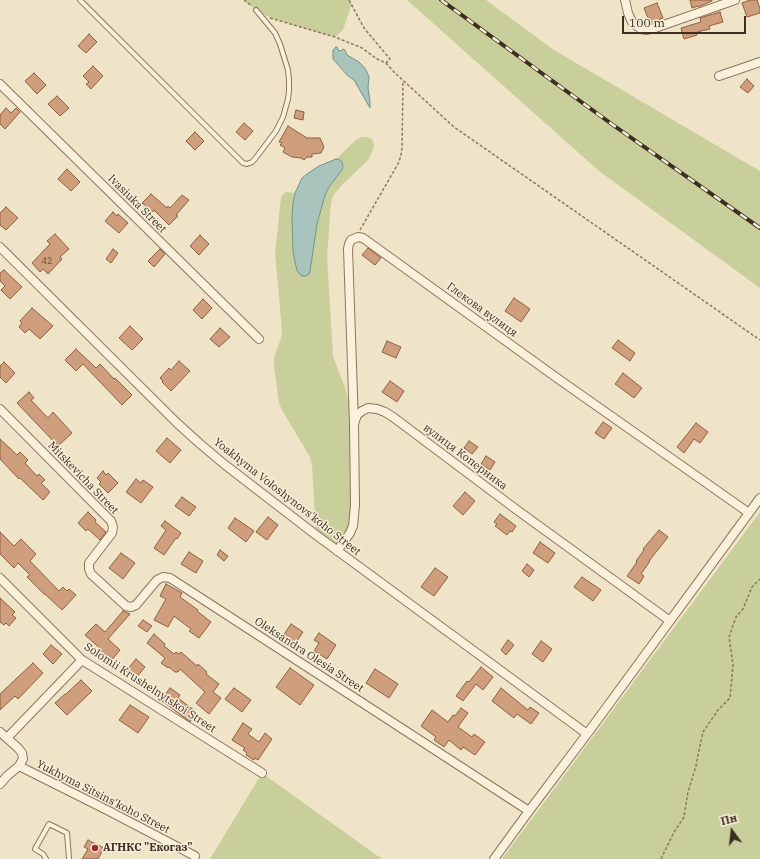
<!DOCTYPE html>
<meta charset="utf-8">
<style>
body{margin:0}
#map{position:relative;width:760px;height:859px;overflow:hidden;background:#f0e4c8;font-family:"IBM Plex Serif",serif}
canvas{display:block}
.north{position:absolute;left:712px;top:811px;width:40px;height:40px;-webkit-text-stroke:3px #f7eed8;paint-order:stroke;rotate:345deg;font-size:11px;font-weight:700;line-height:16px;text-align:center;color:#3d2e20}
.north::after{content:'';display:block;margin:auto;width:14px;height:18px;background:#3d2e20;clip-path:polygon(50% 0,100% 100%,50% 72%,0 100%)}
.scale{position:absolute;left:622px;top:16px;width:124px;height:18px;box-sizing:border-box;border:2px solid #3d2e20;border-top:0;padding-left:5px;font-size:12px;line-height:14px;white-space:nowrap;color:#3d2e20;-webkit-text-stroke:3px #f7eed8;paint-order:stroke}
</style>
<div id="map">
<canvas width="760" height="859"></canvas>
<div class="north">Пн</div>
<div class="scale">100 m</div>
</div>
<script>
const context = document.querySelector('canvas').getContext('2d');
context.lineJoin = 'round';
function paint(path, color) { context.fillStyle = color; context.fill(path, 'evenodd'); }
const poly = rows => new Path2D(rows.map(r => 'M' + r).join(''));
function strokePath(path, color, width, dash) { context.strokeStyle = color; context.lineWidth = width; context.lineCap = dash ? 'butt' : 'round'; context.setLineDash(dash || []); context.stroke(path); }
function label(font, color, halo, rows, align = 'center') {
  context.font = font + ' "IBM Plex Serif",serif'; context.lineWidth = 3; context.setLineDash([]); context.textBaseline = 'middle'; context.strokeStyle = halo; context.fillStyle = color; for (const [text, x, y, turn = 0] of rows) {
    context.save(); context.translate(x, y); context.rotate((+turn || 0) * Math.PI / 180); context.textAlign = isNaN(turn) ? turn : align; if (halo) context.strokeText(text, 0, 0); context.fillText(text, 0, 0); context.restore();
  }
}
paint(poly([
 [244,0,349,0,352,3,343,30,335,37,271,18,256,10],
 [407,0,486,0,554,50,760,171,760,288,599,171],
 [362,137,367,137,372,139,374,145,373,150,368,160,341,186,335,193,332,199,331,204,327,256,333,356,337,367,345,387,354,424,353,526,337,551,316,535,312,465,310,457,282,410,279,403,274,366,274,358,281,338,282,331,275,253,281,197,284,193,287,192,295,193,293,203,292,232,293,252,297,272,317,224,325,195,329,187,342,170,343,166,340,160,336,159,356,140],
 [760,512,760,859,502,859],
 [262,773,382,859,210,859]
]), '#c9cf9b');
const water = poly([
 [336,47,337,47,338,50,341,51,343,49,345,50,347,55,359,62,364,67,367,72,369,77,368,88,370,101,370,108,354,80,348,76,333,59,333,50,336,47],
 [336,159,340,160,342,162,343,166,342,170,329,187,325,195,317,224,310,271,309,274,306,276,302,276,297,271,293,252,292,217,293,203,295,193,302,178,307,174,319,166,336,159]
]);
paint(water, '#a9c4bc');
strokePath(water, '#6f938a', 1);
const building = poly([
 [690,0,712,0,712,1,698,7,698,6,692,8,690,0],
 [750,0,757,0,760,9,760,13,747,17,742,3,750,0],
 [657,3,663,18,650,23,644,8,657,3],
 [720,12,723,22,709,26,710,29,697,32,697,35,684,39,681,28,701,22,700,18,720,12],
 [89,34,97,42,86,53,78,46,89,34],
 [93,66,103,76,91,89,86,84,89,82,83,76,93,66],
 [34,73,46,85,37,94,25,81,34,73],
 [747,79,754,86,748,93,740,87,747,79],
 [57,96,69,108,60,116,48,104,57,96],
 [6,108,11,113,16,108,20,112,5,129,0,124,0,115,6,108],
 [296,110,304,112,303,120,294,118,296,110],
 [244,123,253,131,245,140,236,132,244,123],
 [288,126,307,138,320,138,324,147,321,153,312,154,312,157,307,157,304,160,301,158,292,157,283,152,285,148,280,145,282,143,279,142,288,126],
 [195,132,204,141,195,150,186,141,195,132],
 [67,169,80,182,71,191,58,179,67,169],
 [151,194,167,208,168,206,170,208,182,195,189,200,176,215,178,216,169,225,154,210,153,212,142,203,151,194],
 [6,207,18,218,6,230,0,225,0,213,6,207],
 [113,212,117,216,118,214,128,223,119,233,105,221,113,212],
 [55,234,69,249,60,257,62,259,48,274,43,269,40,272,32,263,50,244,47,241,55,234],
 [200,235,209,244,199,255,190,246,200,235],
 [368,248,381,258,375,265,362,255,368,248],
 [113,249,118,253,111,263,106,259,113,249],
 [160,249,165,254,154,267,148,261,160,249],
 [4,270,22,287,10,299,1,290,5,286,0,281,0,273,4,270],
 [514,298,530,309,521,322,505,311,514,298],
 [203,299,212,308,202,319,193,310,203,299],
 [32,308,53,326,40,339,29,329,25,333,19,327,22,323,20,321,32,308],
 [130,326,143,339,132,350,119,338,130,326],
 [220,328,230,337,219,347,210,339,220,328],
 [618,340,635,353,630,361,612,348,618,340],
 [387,341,401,347,396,358,382,352,387,341],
 [76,349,96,368,100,364,114,379,115,378,132,395,122,405,83,364,76,371,65,360,76,349],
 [179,361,190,371,171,391,162,382,163,381,160,378,169,368,171,370,179,361],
 [4,362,15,373,6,383,0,377,0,366,4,362],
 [623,373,642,388,634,398,615,384,623,373],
 [390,381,404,391,397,402,382,392,390,381],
 [29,392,34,398,31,400,48,418,53,412,72,433,58,446,17,403,29,392],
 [603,422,612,428,604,439,595,433,603,422],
 [696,423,708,432,700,443,694,439,684,453,677,447,696,423],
 [167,438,181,450,170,463,156,451,167,438],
 [0,439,17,455,20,452,28,460,25,463,37,476,39,474,45,480,41,483,50,492,43,500,20,478,19,479,0,459,0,439],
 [469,441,478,447,472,454,464,448,469,441],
 [486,456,495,462,490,470,481,464,486,456],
 [103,471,106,475,108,473,118,483,108,493,99,484,101,482,97,478,103,471],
 [136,479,141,483,143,480,153,487,141,503,126,492,136,479],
 [465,492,475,501,463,515,453,506,465,492],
 [182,497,196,507,189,516,175,506,182,497],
 [88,512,96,520,95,522,106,532,100,540,88,529,86,531,78,523,88,512],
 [500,514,516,526,512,532,510,531,507,535,495,526,497,524,494,522,500,514],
 [268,517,278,525,267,540,256,532,268,517],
 [235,518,254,531,246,542,228,528,235,518],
 [165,521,181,533,177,539,176,538,164,555,154,548,166,530,161,526,165,521],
 [659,530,668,537,649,561,650,561,641,574,644,576,639,584,627,576,637,562,636,561,644,550,643,549,659,530],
 [0,532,14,546,21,539,36,554,30,561,59,591,63,587,67,591,69,589,76,595,62,610,45,594,44,594,27,577,30,575,18,563,14,568,0,554,0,532],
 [540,542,555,553,548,563,533,553,540,542],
 [220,550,228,556,224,561,217,555,220,550],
 [189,552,203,561,196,573,181,564,189,552],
 [121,553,135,563,123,579,109,568,121,553],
 [527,564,534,570,529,577,522,571,527,564],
 [435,568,448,577,434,596,421,587,435,568],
 [582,577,601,590,593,601,574,587,582,577],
 [166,584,182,593,180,597,198,610,197,611,211,622,199,638,189,631,191,629,174,616,168,627,154,620,166,599,160,596,166,584],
 [0,598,15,612,12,615,16,618,9,626,6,623,4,625,0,622,0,598],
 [123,611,130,614,108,639,120,650,110,662,99,653,102,650,85,635,96,624,105,632,123,611],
 [143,620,152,626,147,632,138,626,143,620],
 [291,624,303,632,295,644,283,636,291,624],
 [319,633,336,645,327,659,314,651,319,643,314,640,319,633],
 [154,634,165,644,164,646,174,654,176,652,179,654,181,652,197,666,198,664,207,672,206,674,219,684,213,692,221,698,209,714,196,703,205,692,180,669,178,672,175,672,169,667,168,668,161,663,165,658,147,643,154,634],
 [508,640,514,645,506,655,501,650,508,640],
 [541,641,552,649,543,662,532,654,541,641],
 [51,645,62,654,53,664,43,654,51,645],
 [136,659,145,667,136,678,126,671,136,659],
 [33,663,43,673,18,699,15,696,0,710,0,694,33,663],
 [481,667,493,677,483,690,476,684,463,701,456,696,467,681,469,682,481,667],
 [290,668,314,685,300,705,276,687,290,668],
 [375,669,398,684,389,698,366,683,375,669],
 [81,680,92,691,67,715,55,703,65,694,65,695,81,680],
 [170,688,180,695,178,698,195,711,190,722,161,700,170,688],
 [234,688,251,700,242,712,225,699,234,688],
 [501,688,528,710,530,707,539,713,531,724,517,714,514,718,492,701,501,688],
 [130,705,149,717,138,733,119,720,130,705],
 [461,708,468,713,458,727,472,737,474,734,485,742,475,755,463,747,461,750,449,740,444,747,434,740,436,737,421,726,432,710,448,722,453,715,455,716,461,708],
 [243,723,252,729,248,734,259,742,265,733,272,739,258,760,255,758,254,760,246,755,247,753,243,750,245,748,232,740,243,723],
 [88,840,104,848,98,859,82,859,88,849,84,847,88,840]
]);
paint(building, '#cf9f7d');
strokePath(building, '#8d5f41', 1);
const lane = poly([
 [80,0,243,163,247,164,252,162,255,159,276,131,283,117,288,99,289,91,289,80,288,70,280,44,275,33,256,10],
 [46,859,43,854,35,849,49,824,67,833,69,858]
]);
const street = poly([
 [625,0,628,13,632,22,641,29,647,30,655,28,735,0],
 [719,76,760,62],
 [0,84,259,339],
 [0,247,177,423,199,443,224,464,316,535,587,734],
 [0,409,111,521,113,527,112,533,89,563,89,569,91,574,126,606,131,607,136,605,157,580,163,577,170,578,529,811],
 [354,424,348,249,349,244,351,240,358,237,363,238,557,378,749,513],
 [337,551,350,533,353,526,355,505,354,424,357,415,362,411,368,408,377,409,385,412,393,417,517,510,670,621],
 [0,578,82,660,262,773],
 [0,732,18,748,22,753,23,759,19,766,107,810,195,856],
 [7,738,82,660],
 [0,784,7,776,19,766],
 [494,859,529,811,587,734,760,498]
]);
strokePath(lane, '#8d765c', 6);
strokePath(street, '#8d765c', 10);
strokePath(poly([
 [244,0,252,6],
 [270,18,335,37,362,48,377,59,386,63,390,59,364,28,349,0],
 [386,63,395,73,454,127,760,340],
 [360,230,399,162,401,155,402,148,403,81],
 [661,859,674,832,684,817,688,792,696,766,698,755,703,732,718,710,730,698,733,665,729,637,736,617,743,609,752,587,760,579]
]), '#8d765c', 1.5, [3, 2]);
strokePath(lane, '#faf1dc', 4);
strokePath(street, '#faf1dc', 8);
const rail = poly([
 [441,0,613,125,760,228]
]);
strokePath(rail, '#3d2e20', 4);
strokePath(rail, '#f7eed8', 2.5, [8]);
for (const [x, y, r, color] of [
 [95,848,4,"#9e2a2b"]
]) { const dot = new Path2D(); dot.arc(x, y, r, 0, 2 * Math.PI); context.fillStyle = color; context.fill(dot); strokePath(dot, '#f7eed8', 1.5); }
label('9px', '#624a37', null, [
 ["42",47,261]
]);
label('11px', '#3d2e20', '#f7eed8', [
 ["Ivasiuka Street",137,204,45],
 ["Глекова вулиця",482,310,36],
 ["вулиця Коперника",465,457,37],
 ["Mitskevicha Street",83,478,46],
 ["Yoakhyma Voloshynovs'koho Street",287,497,38],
 ["Oleksandra Olesia Street",309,655,33],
 ["Solomii Krushelnytskoi Street",150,688,33],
 ["Yukhyma Sitsins'koho Street",103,797,27]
]);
label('bold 11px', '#3d2e20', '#f7eed8', [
 ["АГНКС \"Екогаз\"",103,848]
], 'left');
</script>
